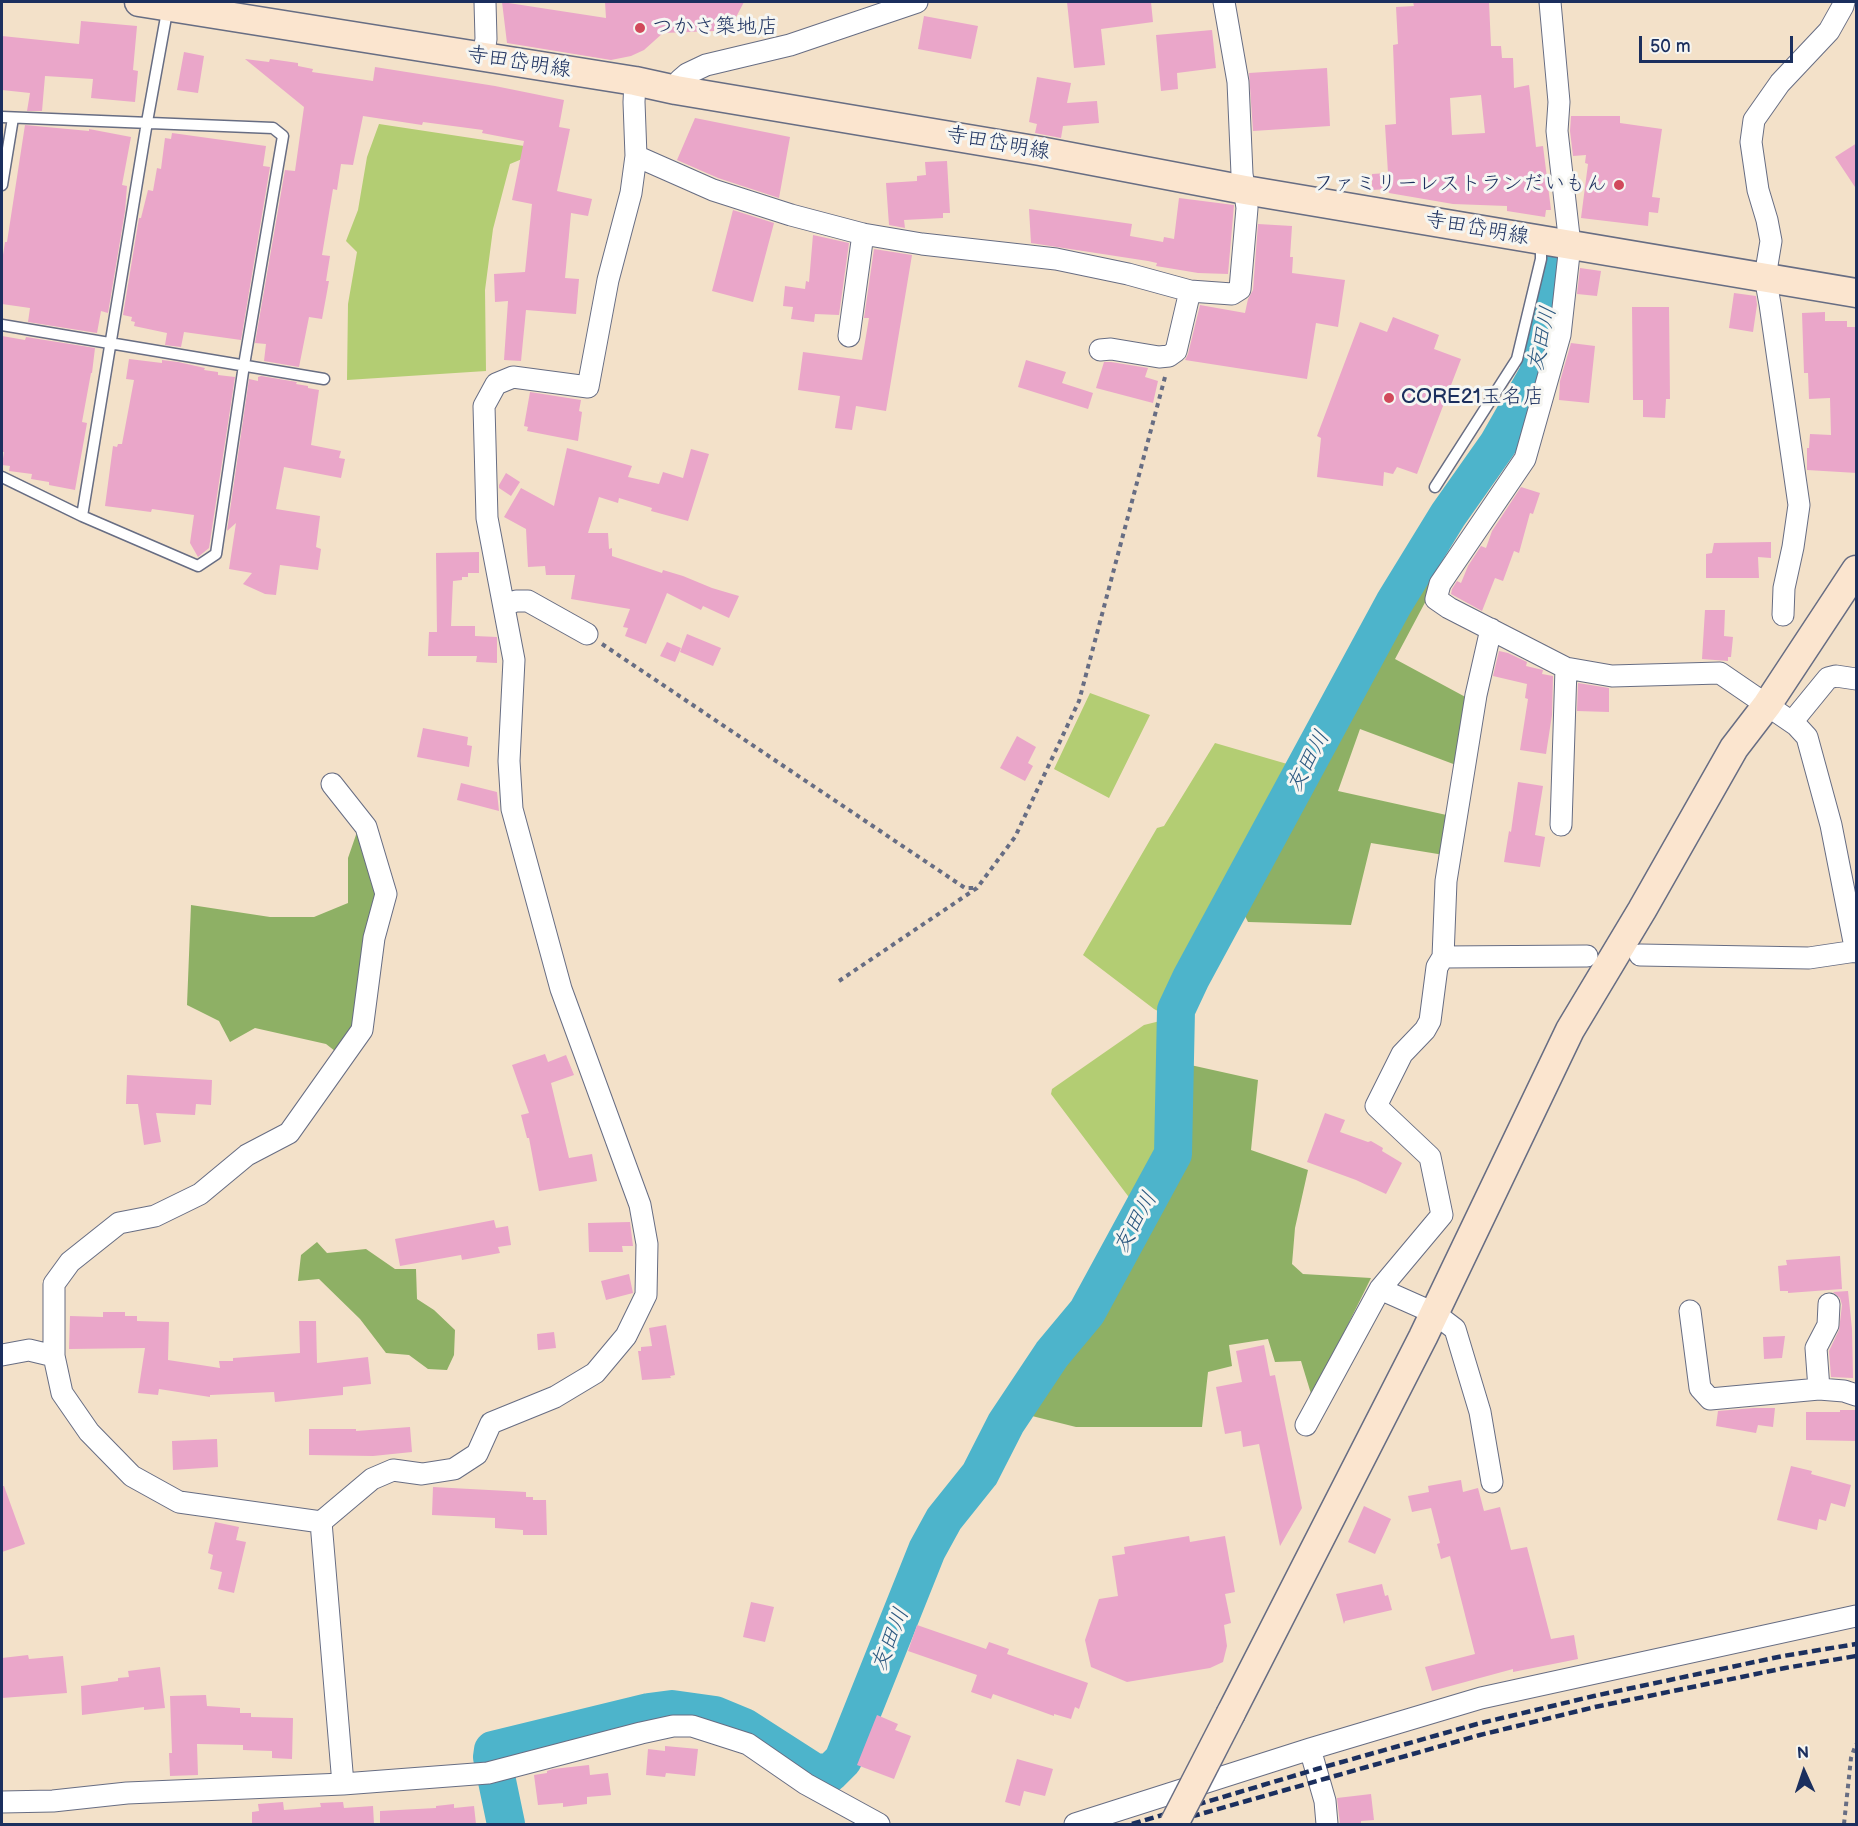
<!DOCTYPE html>
<meta charset="utf-8">
<style>
body{margin:0}
#map{position:relative;width:1858px;height:1826px;overflow:hidden;background:#f3e1c9;font-family:"Balsamiq Sans",sans-serif}
canvas{display:block}
.frame{position:absolute;inset:0;border:3px solid #1b2f5e;pointer-events:none}
.north{position:absolute;left:1774px;top:1742px;width:60px;height:60px;-webkit-text-stroke:4px #f6f6f2;paint-order:stroke;rotate:357deg;font-size:16px;font-weight:700;line-height:24px;text-align:center;color:#1b2f5e}
.north::after{content:'';display:block;margin:auto;width:21px;height:27px;background:#1b2f5e;clip-path:polygon(50% 0,100% 100%,50% 72%,0 100%)}
.scale{position:absolute;left:1639px;top:36px;width:154px;height:27px;box-sizing:border-box;border:3px solid #1b2f5e;border-top:0;padding-left:8px;font-size:18px;line-height:21px;white-space:nowrap;color:#1b2f5e;-webkit-text-stroke:4px #f6f6f2;paint-order:stroke}
</style>
<div id="map">
<canvas width="1858" height="1826"></canvas>
<div class="frame"></div>
<div class="north">N</div>
<div class="scale">50 m</div>
</div>
<script>
const context = document.querySelector('canvas').getContext('2d');
context.lineJoin = 'round';
function paint(path, color) { context.fillStyle = color; context.fill(path, 'evenodd'); }
const poly = rows => new Path2D(rows.map(r => 'M' + r).join(''));
function strokePath(path, color, width, dash) { context.strokeStyle = color; context.lineWidth = width; context.lineCap = dash ? 'butt' : 'round'; context.setLineDash(dash || []); context.stroke(path); }
function label(font, color, halo, rows, align = 'center') {
  context.font = font + ' "Balsamiq Sans","Klee One",sans-serif'; context.lineWidth = 6; context.setLineDash([]); context.textBaseline = 'middle'; context.strokeStyle = halo; context.fillStyle = color; for (const [text, x, y, turn = 0] of rows) {
    context.save(); context.translate(x, y); context.rotate((+turn || 0) * Math.PI / 180); context.textAlign = isNaN(turn) ? turn : align; if (halo) context.strokeText(text, 0, 0); context.fillText(text, 0, 0); context.restore();
  }
}
paint(poly([
 [379,124,524,146,522,159,510,164,493,229,485,290,486,371,347,380,348,304,357,252,346,241,358,210,367,157],
 [1090,693,1150,715,1109,798,1054,769],
 [1215,743,1301,768,1190,972,1169,1017,1154,1009,1083,955,1157,828,1164,826],
 [1168,1019,1168,1151,1131,1200,1051,1094,1052,1089,1144,1025]
]), '#b3cd73');
paint(poly([
 [1427,556,1438,578,1395,659,1471,700,1456,765,1360,729,1338,791,1451,816,1444,855,1371,843,1351,925,1248,922,1240,906,1254,873],
 [363,830,382,894,358,1029,335,1051,326,1044,255,1028,230,1042,219,1021,187,1005,191,905,270,917,314,917,348,903,348,858,357,832],
 [1186,1064,1258,1080,1251,1150,1308,1170,1295,1228,1292,1264,1303,1274,1371,1278,1312,1397,1301,1361,1275,1362,1268,1339,1229,1345,1232,1366,1208,1372,1202,1427,1076,1427,1028,1415,1079,1341,1181,1155],
 [317,1242,327,1253,366,1249,395,1269,416,1269,417,1299,434,1310,455,1330,454,1355,447,1370,428,1369,409,1355,386,1353,360,1319,319,1279,298,1281,301,1255]
]), '#8eb065');
strokePath(poly([
 [506,1824,492,1757,493,1750,649,1712,672,1709,715,1715,744,1727,814,1772,830,1773,843,1760,927,1550,944,1519,980,1474,1006,1423,1052,1354,1087,1312,1173,1154,1176,1010,1191,978,1394,603,1448,515,1498,444,1538,374,1558,263]
]), '#4db4cb', 38);
paint(poly([
 [502,2,606,18,605,2,744,2,734,21,714,27,714,31,663,33,644,50,631,56,611,60,507,43],
 [1067,2,1151,2,1153,22,1101,29,1105,65,1074,68],
 [1413,2,1489,2,1491,46,1501,46,1502,58,1513,58,1514,88,1529,85,1536,147,1543,146,1551,210,1546,210,1545,217,1507,211,1507,206,1453,204,1389,193,1388,189,1372,190,1372,174,1388,173,1385,125,1396,124,1393,45,1398,44,1396,7,1414,6],
 [1481,95,1485,133,1452,135,1450,98],
 [924,16,978,26,971,59,918,49],
 [81,21,137,26,133,70,138,71,135,102,91,98,93,79,45,76,42,111,27,111,30,93,2,90,2,36,79,44],
 [1212,30,1216,68,1177,73,1178,89,1161,91,1156,35],
 [184,52,204,56,198,93,177,90],
 [245,59,269,62,270,59,298,63,298,66,313,69,312,72,373,81,375,67,495,86,564,100,559,127,570,129,557,191,592,199,588,216,571,213,565,278,579,279,576,314,526,310,521,361,504,360,508,301,495,302,494,274,525,272,532,204,512,200,524,141,482,133,483,130,423,122,422,125,363,116,353,165,341,164,337,190,333,189,322,255,330,256,326,281,329,281,322,319,309,317,299,367,264,361,266,344,255,343,285,170,295,171,304,107],
 [1327,68,1330,126,1253,131,1249,73],
 [1037,77,1071,83,1067,103,1097,101,1099,123,1063,126,1061,138,1035,133,1037,124,1029,122],
 [1571,116,1620,116,1620,123,1662,129,1652,197,1660,198,1658,213,1649,212,1648,226,1581,218,1588,164,1585,163,1586,155,1573,156,1570,131],
 [695,118,790,137,779,198,718,178,677,160],
 [25,125,89,131,89,129,131,137,122,185,127,186,125,211,108,313,101,311,97,333,28,322,30,308,2,304,2,255,3,255,5,242,7,242],
 [172,133,266,146,263,166,270,167,241,340,184,332,181,347,165,345,167,333,134,326,135,322,131,321,132,317,123,315,139,218,141,218,148,190,153,191,157,168,161,169,165,138,171,139],
 [1857,143,1857,190,1835,157],
 [947,161,950,213,943,213,943,218,904,220,905,228,889,225,886,183,917,181,917,176,926,175,925,162],
 [1179,198,1234,205,1228,274,1198,273,1156,266,1157,263,1148,261,1031,243,1029,209,1132,224,1130,236,1163,242,1164,237,1174,239],
 [733,210,774,223,753,302,712,291],
 [1258,224,1292,226,1290,257,1293,257,1292,273,1345,280,1338,327,1316,323,1307,379,1185,360,1188,354,1200,305,1245,313,1248,299,1253,290],
 [813,235,849,243,839,315,815,314,814,322,791,319,793,307,783,306,785,286,805,289,806,281,809,282],
 [874,249,912,255,886,411,856,406,852,430,835,428,840,396,798,390,803,352,862,360,869,318,864,318],
 [1580,268,1601,271,1597,296,1577,294],
 [1734,293,1756,296,1757,305,1753,332,1729,328],
 [1632,307,1669,307,1670,399,1666,399,1665,418,1643,417,1643,400,1633,400],
 [1825,312,1825,321,1847,321,1847,327,1857,327,1857,362,1855,362,1857,473,1807,470,1807,448,1809,448,1810,434,1831,435,1830,398,1809,399,1808,373,1804,373,1802,313],
 [1393,317,1439,335,1434,349,1461,359,1417,474,1397,467,1393,474,1384,472,1383,486,1317,477,1321,438,1317,436,1360,322,1387,332],
 [2,336,25,340,26,337,95,348,92,373,91,373,82,422,87,423,75,490,49,485,49,482,31,479,32,474,9,471,10,466,2,465,4,452,2,452],
 [1571,343,1595,346,1589,403,1559,400,1560,381],
 [129,359,162,363,162,360,178,362,205,368,204,370,218,372,218,375,235,377,209,548,198,557,190,543,194,515,152,509,151,512,105,506,113,446,117,447,118,444,122,444,134,380,126,379],
 [1026,360,1066,372,1062,383,1093,393,1088,409,1018,387],
 [1104,362,1111,362,1148,368,1145,377,1158,381,1153,403,1096,388],
 [261,376,297,382,296,384,308,386,308,388,319,390,311,445,341,451,339,458,345,459,341,478,284,467,276,509,320,516,316,547,321,549,318,570,280,565,276,595,265,594,243,584,252,573,229,569,236,523,227,531,249,379,258,381,258,377],
 [530,392,581,400,579,411,582,412,578,441,527,431,528,427,524,426],
 [567,448,632,466,628,477,659,484,663,472,683,478,691,449,709,454,688,521,651,511,652,508,619,498,618,503,599,497,588,533,608,533,609,549,612,548,612,556,662,573,663,570,683,576,712,588,739,596,729,618,703,606,701,610,667,593,646,644,625,636,628,628,623,627,630,609,571,599,575,575,546,575,545,566,528,567,526,529,504,517,521,488,554,506],
 [506,473,520,482,511,496,499,488,499,485],
 [1521,487,1540,493,1533,514,1530,513,1519,553,1514,551,1503,581,1495,578,1482,611,1451,594,1452,589,1457,581,1461,583,1468,566,1481,546,1486,548,1492,531],
 [1771,542,1771,558,1758,557,1759,578,1706,578,1706,554,1712,553,1714,543],
 [479,552,479,573,468,573,468,577,462,577,462,580,453,581,451,626,475,626,475,636,497,637,497,663,476,662,477,656,428,656,429,632,437,632,436,553],
 [1705,610,1725,610,1724,636,1733,637,1731,657,1728,657,1728,661,1702,659],
 [687,634,721,648,713,666,680,652],
 [667,642,681,648,675,662,660,656],
 [1499,651,1508,653,1527,662,1526,666,1543,670,1542,674,1553,676,1552,715,1546,754,1520,750,1528,699,1525,698,1527,684,1493,676],
 [1578,683,1609,688,1609,712,1577,711],
 [423,728,468,737,467,745,472,746,469,767,417,757],
 [1017,736,1036,747,1028,763,1033,766,1025,781,1000,768],
 [1518,782,1543,786,1535,835,1545,837,1540,867,1504,862,1509,831,1511,832],
 [461,783,497,792,499,811,457,800],
 [545,1054,548,1062,566,1055,574,1075,551,1083,569,1158,592,1154,597,1181,539,1191,529,1138,527,1138,521,1115,529,1113,512,1065],
 [127,1075,212,1080,211,1105,196,1104,195,1115,156,1113,161,1142,144,1145,138,1104,126,1104],
 [1325,1113,1345,1120,1340,1132,1368,1142,1371,1141,1383,1148,1382,1151,1402,1163,1386,1194,1356,1180,1307,1162],
 [494,1220,496,1228,508,1226,511,1245,498,1247,500,1253,462,1260,461,1255,400,1266,395,1239],
 [630,1222,633,1246,622,1246,623,1252,589,1252,588,1223],
 [1840,1256,1842,1289,1788,1293,1788,1291,1780,1291,1778,1266,1787,1265,1786,1260],
 [629,1274,633,1293,606,1300,601,1281],
 [1848,1291,1852,1329,1853,1378,1831,1377,1829,1351,1839,1330,1842,1305,1840,1298,1833,1292],
 [103,1312,125,1312,125,1316,137,1316,137,1321,169,1322,168,1360,220,1368,219,1361,233,1361,233,1358,300,1353,299,1321,316,1321,317,1363,368,1357,371,1384,343,1387,343,1395,275,1402,274,1392,210,1395,210,1397,159,1389,158,1395,138,1393,145,1348,69,1349,70,1316,103,1317],
 [666,1325,675,1375,670,1376,671,1378,642,1380,638,1351,641,1351,641,1347,652,1346,649,1328],
 [554,1332,556,1348,538,1350,537,1334],
 [1785,1336,1782,1358,1764,1359,1763,1337],
 [1264,1345,1270,1376,1275,1375,1302,1508,1280,1546,1259,1444,1243,1447,1241,1431,1225,1434,1216,1387,1242,1382,1236,1351],
 [1754,1408,1775,1408,1773,1427,1758,1425,1756,1433,1716,1426,1718,1411],
 [1840,1410,1857,1410,1857,1441,1806,1440,1806,1412,1840,1412],
 [410,1427,412,1452,373,1456,309,1455,309,1429,356,1429,356,1431],
 [217,1439,218,1467,173,1470,172,1441],
 [1791,1466,1812,1471,1811,1474,1851,1485,1845,1507,1831,1503,1826,1521,1819,1519,1817,1530,1777,1520],
 [1461,1480,1463,1492,1478,1488,1484,1511,1500,1507,1511,1550,1527,1547,1551,1639,1574,1635,1578,1659,1513,1672,1513,1669,1432,1691,1425,1667,1475,1654,1450,1556,1441,1559,1437,1544,1440,1543,1431,1508,1412,1512,1408,1496,1429,1492,1428,1486],
 [2,1486,4,1486,25,1544,2,1552],
 [433,1487,526,1492,526,1497,533,1497,533,1500,546,1500,547,1535,523,1535,523,1530,495,1528,495,1518,432,1515],
 [1364,1506,1391,1519,1375,1554,1348,1542],
 [215,1522,239,1527,236,1540,246,1542,234,1593,218,1589,222,1572,210,1569,213,1555,208,1553],
 [1189,1536,1190,1542,1225,1536,1235,1592,1225,1594,1231,1623,1224,1625,1227,1646,1223,1662,1210,1668,1127,1682,1091,1667,1085,1640,1099,1599,1118,1596,1112,1556,1125,1554,1124,1547],
 [1382,1584,1385,1596,1388,1595,1392,1610,1345,1621,1344,1624,1336,1594],
 [751,1602,774,1607,765,1642,743,1637],
 [917,1625,986,1649,989,1642,1009,1649,1007,1654,1088,1683,1079,1709,1075,1707,1071,1719,1054,1714,1054,1716,993,1694,991,1699,971,1692,977,1675,908,1651],
 [28,1655,29,1659,63,1656,67,1693,2,1698,2,1658],
 [160,1667,165,1708,144,1710,144,1707,82,1715,81,1686,118,1681,118,1678,129,1677,128,1671],
 [206,1695,207,1706,240,1708,240,1713,251,1713,251,1717,293,1718,292,1759,272,1758,272,1751,243,1750,243,1745,197,1744,198,1775,170,1776,169,1753,172,1753,170,1696],
 [877,1715,898,1724,895,1730,911,1736,894,1779,857,1765],
 [665,1746,698,1749,695,1776,666,1773,665,1777,646,1775,648,1749,665,1751],
 [1017,1759,1053,1769,1045,1796,1024,1791,1020,1806,1005,1802],
 [589,1765,590,1775,608,1773,611,1795,587,1797,587,1804,563,1807,563,1803,538,1805,534,1775,547,1773,547,1771,553,1769],
 [1371,1794,1374,1820,1361,1821,1361,1824,1340,1824,1337,1798],
 [283,1802,284,1810,321,1807,320,1803,343,1802,344,1808,373,1806,374,1824,252,1824,252,1812,259,1811,258,1804],
 [454,1804,454,1808,474,1806,476,1824,380,1824,380,1811,436,1808,436,1806]
]), '#eaa6c9');
const lane = poly([
 [2,117,273,128,283,136,244,365,216,554,198,566,82,516,2,477],
 [2,185,13,118],
 [2,325,324,379],
 [1435,487,1517,359,1541,259,1541,240],
 [82,516,147,122,168,6]
]);
const street = poly([
 [1550,2,1559,102,1557,131,1570,245,1560,335,1525,459,1440,584,1436,599,1449,608,1566,668,1612,676,1720,673,1796,725,1807,737,1831,825,1856,952],
 [483,58,486,39,485,2],
 [676,90,680,80,687,74,706,65,790,45,917,2],
 [636,156,713,190,791,215,863,234,922,244,1056,259,1128,274,1190,291,1232,294,1240,289,1247,208,1242,174,1238,82,1224,2],
 [849,336,863,234],
 [1100,350,1111,349,1159,357,1169,356,1176,351,1190,291],
 [505,605,516,601,528,601,587,634],
 [1783,615,1784,588,1793,547,1799,505,1770,304,1765,277,1771,241,1767,220,1758,190,1751,142,1754,120,1780,83,1829,31,1843,6,1844,2],
 [1792,722,1828,678,1836,676,1856,679],
 [1561,825,1566,668],
 [1640,955,1809,958,1856,951],
 [1443,957,1587,956],
 [1380,1289,1434,1313,1455,1329,1480,1412,1492,1482],
 [1690,1311,1700,1388,1710,1399,1819,1389,1844,1391,1856,1395],
 [2,1355,29,1350,54,1356,62,1393,89,1432,132,1476,179,1502,321,1522,372,1479,393,1470,422,1474,454,1469,477,1454,491,1423,555,1397,595,1373,626,1336,646,1295,647,1244,640,1205,561,989,512,809,509,761,514,660,487,518,484,406,496,384,513,377,588,387,608,280,631,193,636,156,634,102,635,81],
 [54,1356,54,1284,70,1262,119,1223,155,1216,200,1194,247,1155,289,1133,362,1030,374,938,386,894,366,827,332,784],
 [1819,1389,1816,1348,1828,1325,1829,1304],
 [1306,1425,1380,1289,1442,1215,1430,1157,1376,1106,1402,1054,1425,1030,1430,1021,1437,967,1443,957,1446,881,1476,695,1491,629],
 [321,1522,343,1784],
 [1310,1749,1325,1801,1327,1824],
 [2,1802,53,1801,127,1793,343,1784,488,1773,641,1733,673,1726,692,1726,748,1744,806,1784,879,1824],
 [1075,1824,1310,1749,1481,1698,1856,1616]
]);
const secondary = poly([
 [139,2,635,81,676,90,1040,151,1245,190,1856,293],
 [1231,1713,1423,1337,1570,1030,1642,910,1734,748,1767,705,1856,570]
]);
strokePath(lane, '#676d83', 13);
strokePath(street, '#676d83', 23);
strokePath(secondary, '#676d83', 31);
strokePath(poly([
 [602,644,965,888,977,888],
 [839,981,977,888,1015,837,1079,701,1165,377],
 [1844,1824,1851,1758,1856,1744]
]), '#676d83', 4, [4.5, 4.5]);
strokePath(lane, '#fff', 10);
strokePath(street, '#fff', 21);
strokePath(secondary, '#fbe5cf', 28);
strokePath(poly([
 [1132,1824,1317,1769,1477,1724,1594,1696,1783,1656,1856,1644],
 [1165,1824,1480,1735,1595,1707,1785,1668,1856,1656]
]), '#1b2f5e', 4.5, [9, 4.5]);
const secondaryBridge = poly([
 [1174,1824,1231,1713]
]);
strokePath(secondaryBridge, '#676d83', 31, []);
strokePath(secondaryBridge, '#fbe5cf', 28);
for (const [x, y, r, color] of [
 [640,28,6,"#d1495b"],
 [1619,185,6,"#d1495b"],
 [1389,398,6,"#d1495b"]
]) { const dot = new Path2D(); dot.arc(x, y, r, 0, 2 * Math.PI); context.fillStyle = color; context.fill(dot); strokePath(dot, '#f6f6f2', 2); }
label('21px', '#1b2f5e', '#f6f6f2', [
 ["つかさ築地店",652,28],
 ["ファミリーレストランだいもん",1607,185,"right"],
 ["CORE21玉名店",1401,398]
], 'left');
label('21px', '#1b2f5e', '#f6f6f2', [
 ["寺田岱明線",519,63,9],
 ["寺田岱明線",998,144,10],
 ["寺田岱明線",1477,229,10]
]);
label('italic 22px', '#2a577f', '#f6f6f2', [
 ["友田川",1543,339,-78],
 ["友田川",1309,762,-62],
 ["友田川",1136,1223,-61],
 ["友田川",891,1640,-68]
]);
</script>
